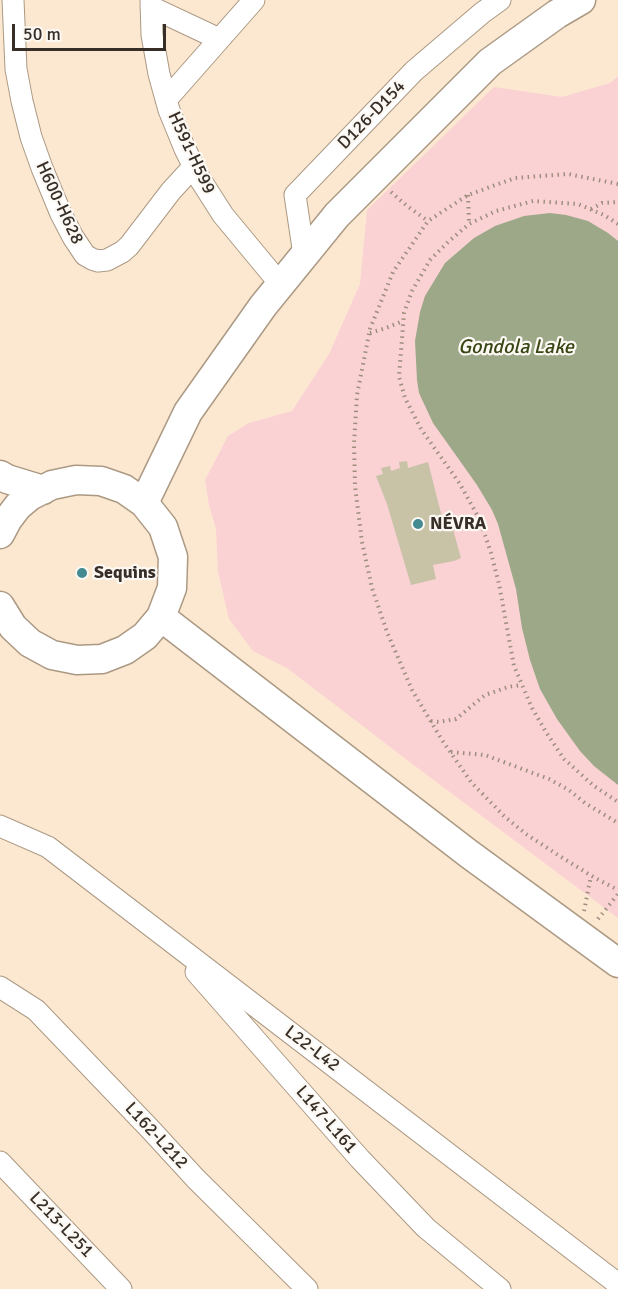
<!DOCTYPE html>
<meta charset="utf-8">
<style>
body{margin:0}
#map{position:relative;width:618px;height:1289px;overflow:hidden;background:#fce8d1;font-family:Signika,sans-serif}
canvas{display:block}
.scale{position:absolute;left:12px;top:24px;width:154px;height:27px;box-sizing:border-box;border:3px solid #372f27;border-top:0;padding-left:8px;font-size:18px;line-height:21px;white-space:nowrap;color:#372f27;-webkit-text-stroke:4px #fcf8f3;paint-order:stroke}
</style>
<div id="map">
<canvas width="618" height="1289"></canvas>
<div class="scale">50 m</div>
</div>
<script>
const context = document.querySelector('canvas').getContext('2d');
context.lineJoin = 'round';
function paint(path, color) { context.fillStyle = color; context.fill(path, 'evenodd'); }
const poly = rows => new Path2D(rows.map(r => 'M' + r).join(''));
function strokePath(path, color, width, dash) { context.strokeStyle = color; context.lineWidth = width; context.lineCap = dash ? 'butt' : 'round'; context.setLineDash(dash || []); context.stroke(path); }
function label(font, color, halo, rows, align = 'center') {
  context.font = font + ' Signika,sans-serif'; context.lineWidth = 4.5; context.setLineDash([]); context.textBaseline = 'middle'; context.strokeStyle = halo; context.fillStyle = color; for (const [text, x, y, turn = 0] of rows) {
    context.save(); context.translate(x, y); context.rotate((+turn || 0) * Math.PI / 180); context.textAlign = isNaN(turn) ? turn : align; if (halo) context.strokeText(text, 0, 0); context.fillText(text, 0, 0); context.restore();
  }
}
paint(poly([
 [618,76,618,918,415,766,287,668,253,651,229,619,218,572,216,529,209,505,205,480,228,436,249,423,292,411,329,354,360,284,367,210,494,87,562,97,610,83]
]), '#fad2d3');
paint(poly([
 [550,213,566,215,588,221,608,233,618,241,618,785,594,766,580,751,557,719,540,689,530,660,522,628,516,589,498,524,492,510,477,485,433,423,419,393,417,380,415,341,420,312,425,296,445,263,474,238,495,226,524,216]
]), '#9ca888');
paint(poly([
 [407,461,408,468,428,462,444,525,451,522,461,558,454,561,433,565,436,579,411,585,387,504,376,476,383,474,381,468,390,466,391,471,400,468,399,462]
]), '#c8c2a7');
const street = poly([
 [13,0,16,69,22,101,31,137,42,168,61,214,73,237,85,255,92,259,98,261,107,260,122,252,129,246,171,191,193,167],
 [151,0,152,35,159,74,169,110,185,149,200,179,223,215,281,285],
 [151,7,219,39],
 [166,100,254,0],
 [304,255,295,195,414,71,482,13,500,0],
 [0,826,48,847,618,1284],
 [196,972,360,1159,426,1228,500,1289],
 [0,987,36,1010,151,1130,196,1179,307,1289],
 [0,1162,121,1289]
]);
const secondary = poly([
 [0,475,7,479,43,490],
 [144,503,188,412,263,306,337,215,490,62,557,14,581,0],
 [0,534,8,519,18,506,30,496,52,485,76,480,101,481,124,489,144,503,163,527,173,557,172,588,161,617,145,636,125,650,102,659,77,660,52,655,30,643,13,627,0,606],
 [161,617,469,854,618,963]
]);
strokePath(street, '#ab9983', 23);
strokePath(secondary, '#ab9983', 31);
strokePath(poly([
 [618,184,568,174,515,178,468,195,428,221,393,272,370,329,357,395,354,444,355,486,362,542,372,588,387,632,412,690,442,740,471,782,504,816,526,834,558,855,595,878,618,890],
 [391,192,407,206,428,221],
 [468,195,469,224],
 [591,209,602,203,618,202],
 [618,224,604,215,578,204,533,201,496,211,469,224,448,242,430,260,412,291,404,313,399,377,405,398,421,429,460,484,480,520,491,553,499,584,514,666,532,708,546,732,564,759,594,786,618,802],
 [370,333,386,328,403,321],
 [431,721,439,722,456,719,485,695,508,687,521,685],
 [451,752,485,755,549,779,569,790,585,803,618,823],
 [584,911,591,876],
 [598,919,618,894]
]), '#9d8e7f', 4, [1.5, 4.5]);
strokePath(street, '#fff', 21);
strokePath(secondary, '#fff', 28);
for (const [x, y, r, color] of [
 [418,524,6,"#438a91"],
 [82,573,6,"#438a91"]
]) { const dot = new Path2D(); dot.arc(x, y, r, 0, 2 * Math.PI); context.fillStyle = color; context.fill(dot); strokePath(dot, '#fcf8f3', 2); }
label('18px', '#372f27', '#fcf8f3', [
 ["D126-D154",372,115,-46],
 ["H591-H599",191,153,65],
 ["H600-H628",59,203,65],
 ["L22-L42",312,1049,37],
 ["L147-L161",326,1120,49],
 ["L162-L212",156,1136,47],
 ["L213-L251",61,1225,46]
]);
label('bold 18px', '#372f27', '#fcf8f3', [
 ["NÉVRA",430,524],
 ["Sequins",94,573]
], 'left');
label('italic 20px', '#374613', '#fcf8f3', [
 ["Gondola Lake",516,348]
]);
</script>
